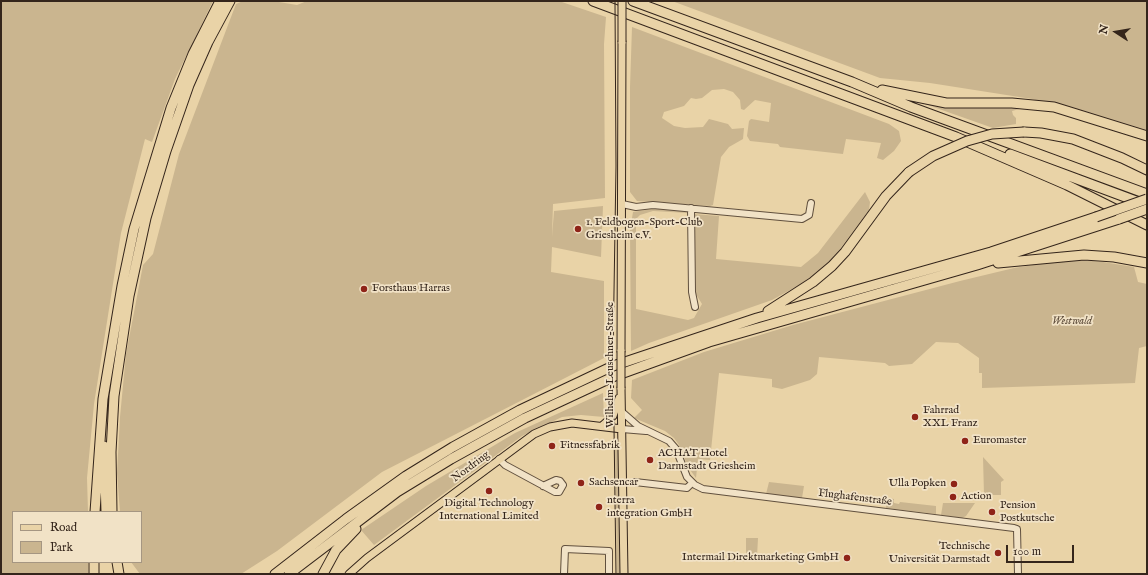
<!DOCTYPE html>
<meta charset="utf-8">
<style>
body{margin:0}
#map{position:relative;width:1148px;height:575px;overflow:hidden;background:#e9d3a7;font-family:"IM FELL English",serif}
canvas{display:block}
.frame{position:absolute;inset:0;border:2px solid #34251b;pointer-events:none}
.legend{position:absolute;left:12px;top:511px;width:130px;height:52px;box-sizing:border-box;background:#f1e2c6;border:1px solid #a59682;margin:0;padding:5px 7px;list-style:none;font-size:12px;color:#34251b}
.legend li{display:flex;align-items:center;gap:8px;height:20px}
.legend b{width:20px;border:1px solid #a59682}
.north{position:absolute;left:1096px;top:12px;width:40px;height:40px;-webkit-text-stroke:3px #f1e2c6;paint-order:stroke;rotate:282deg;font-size:11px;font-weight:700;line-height:16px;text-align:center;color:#34251b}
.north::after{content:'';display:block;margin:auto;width:14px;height:18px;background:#34251b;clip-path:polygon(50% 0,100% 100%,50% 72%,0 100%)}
.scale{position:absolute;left:1006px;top:545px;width:68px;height:18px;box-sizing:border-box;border:2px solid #34251b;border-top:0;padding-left:5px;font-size:12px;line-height:14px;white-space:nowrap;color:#34251b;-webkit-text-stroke:3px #f1e2c6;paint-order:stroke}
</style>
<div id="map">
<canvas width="1148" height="575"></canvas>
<div class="frame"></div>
<ul class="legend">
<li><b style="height:5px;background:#e9d3a7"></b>Road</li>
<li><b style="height:11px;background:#cab58f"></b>Park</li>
</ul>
<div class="north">N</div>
<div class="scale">100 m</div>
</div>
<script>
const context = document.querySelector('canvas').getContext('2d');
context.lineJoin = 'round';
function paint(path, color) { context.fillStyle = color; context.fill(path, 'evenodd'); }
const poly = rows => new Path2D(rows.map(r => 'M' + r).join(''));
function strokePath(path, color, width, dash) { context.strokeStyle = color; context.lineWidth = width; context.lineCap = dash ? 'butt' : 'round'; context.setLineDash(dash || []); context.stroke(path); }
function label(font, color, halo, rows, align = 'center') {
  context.font = font + ' "IM FELL English",serif'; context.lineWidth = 3.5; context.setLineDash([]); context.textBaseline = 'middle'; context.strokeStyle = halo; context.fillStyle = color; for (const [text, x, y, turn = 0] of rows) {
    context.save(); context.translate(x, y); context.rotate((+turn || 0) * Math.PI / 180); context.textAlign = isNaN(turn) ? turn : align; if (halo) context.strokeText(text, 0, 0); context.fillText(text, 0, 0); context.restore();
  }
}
paint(poly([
 [1,1,213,1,175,79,152,142,145,139,121,233,94,404,87,478,88,512,13,512,13,562,88,562,88,574,1,574],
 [243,1,273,1,297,5,307,1,559,1,606,17,604,44,605,198,553,204,552,237,554,211,603,206,601,257,552,247,551,272,604,281,604,358,382,472,277,551,241,574,140,574,131,562,141,562,141,512,120,512,117,473,120,417,126,354,143,265,153,254,179,154,236,4],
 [672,1,1147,1,1147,131,1032,99,930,83,880,78],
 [632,27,889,124,899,131,901,141,894,151,883,160,877,158,881,143,846,139,843,154,780,147,778,144,750,141,747,136,749,121,751,119,769,122,771,103,755,100,744,110,741,109,740,100,733,92,724,89,712,90,702,98,696,99,691,98,684,106,664,112,662,118,674,126,685,128,703,127,709,119,728,124,732,129,744,128,743,139,729,147,721,157,713,205,710,206,637,201,630,192,630,87],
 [925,104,951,108,1023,108,1012,111,1013,115,1016,118,1016,124,993,128],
 [865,192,870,202,869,210,840,249,827,264,810,279,772,300,649,343,631,351,630,230,633,212,658,208,684,211,688,213,653,211,640,215,636,219,636,309,688,320,694,318,702,304,694,291,693,214,719,216,716,259,801,267,818,253],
 [1072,259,1103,262,1134,267,1138,282,1147,284,1147,346,1139,348,1135,383,982,388,982,373,979,373,979,358,958,343,936,342,912,364,889,366,885,363,819,357,817,374,810,380,782,389,772,387,772,379,719,373,710,460,698,459,696,478,688,467,679,445,674,438,665,431,634,418,642,410,631,398,632,380,704,352,793,325,960,281,1014,268],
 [603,393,604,417,581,415,562,417,522,436,374,545,361,530,426,486,515,433],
 [615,444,618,444,620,488,620,574,617,574],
 [983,457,1004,480,1001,482,1001,495,984,495],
 [769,482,804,486,802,498,766,494],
 [887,498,894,499,894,503,899,504,900,502,936,506,936,503,936,514,886,508],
 [943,503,975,503,966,516,962,518,941,515],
 [746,538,758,538,757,557,746,556]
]), '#cab58f');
const minor = poly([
 [622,204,636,207,653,205,802,219,809,215,811,203],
 [691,208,692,292,695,307],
 [622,412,638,426,669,441,676,449,687,477,695,485,703,489,1014,528,1017,529,1018,574],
 [622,429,646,431],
 [499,459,505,465,555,492,559,492,563,485,560,481,556,480,543,486],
 [635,482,687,488,692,483],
 [564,574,565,549,609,551,609,574]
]);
const major = poly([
 [621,351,622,42],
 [621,388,624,574],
 [602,426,613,416,619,398],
 [349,574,367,558,534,434,550,427,572,423,622,429]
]);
const highway = poly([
 [593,1,956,137,1067,185,1147,225],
 [633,1,852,82,911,107,1147,194],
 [882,90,946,103,1012,103,1054,107,1147,136],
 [1024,132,1041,133,1073,139,1122,158,1147,170],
 [1010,154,1144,204],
 [998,263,1084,255,1114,257,1147,263],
 [768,311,813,282,832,266,845,252,886,196,909,172],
 [104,446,106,512],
 [95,512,103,399,122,286,134,229,171,108,193,54,220,1],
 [112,512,111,452,114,396,129,296,146,218,166,151,189,85,208,42,230,1],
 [117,562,119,574],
 [94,574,94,562],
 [275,574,346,519,406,476,453,447,520,410,613,366,757,318,991,252,1096,217],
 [289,574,397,492,451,459,525,418,615,376,709,342,977,265,1119,219],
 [323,574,336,550,356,529]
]);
strokePath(minor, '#61503e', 8);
strokePath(major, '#34251b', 9);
strokePath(highway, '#34251b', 11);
strokePath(minor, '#f1e2c6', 6);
strokePath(major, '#e9d3a7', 7);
strokePath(highway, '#e9d3a7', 9);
strokePath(poly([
 [615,1,616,166,613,354,616,574]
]), '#34251b', 1);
const majorBridge = poly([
 [622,1,622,42],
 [621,351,621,388]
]);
const highwayBridge = poly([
 [909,172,933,156,967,141,992,134,1024,132],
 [1096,217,1147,199],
 [1119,219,1147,209]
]);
strokePath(majorBridge, '#34251b', 9, []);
strokePath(highwayBridge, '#34251b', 11, []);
strokePath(majorBridge, '#e9d3a7', 7);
strokePath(highwayBridge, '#e9d3a7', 9);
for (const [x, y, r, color] of [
 [578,229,4,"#8f2418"],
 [364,289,4,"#8f2418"],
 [915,417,4,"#8f2418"],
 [965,441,4,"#8f2418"],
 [552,446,4,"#8f2418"],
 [650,460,4,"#8f2418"],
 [581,483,4,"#8f2418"],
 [954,484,4,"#8f2418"],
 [489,491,4,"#8f2418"],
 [953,497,4,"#8f2418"],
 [599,507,4,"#8f2418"],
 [992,512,4,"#8f2418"],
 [998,553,4,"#8f2418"],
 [847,558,4,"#8f2418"]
]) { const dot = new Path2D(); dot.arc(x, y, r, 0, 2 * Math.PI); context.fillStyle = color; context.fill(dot); strokePath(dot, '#f1e2c6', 1.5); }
label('11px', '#34251b', '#f1e2c6', [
 ["1. Feldbogen-Sport-Club",586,223],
 ["Griesheim e.V.",586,236],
 ["Forsthaus Harras",372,289],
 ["Fahrrad",923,411],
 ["XXL Franz",923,424],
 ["Euromaster",973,441],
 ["Fitnessfabrik",560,446],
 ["ACHAT Hotel",658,454],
 ["Darmstadt Griesheim",658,467],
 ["Sachsencar",589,483],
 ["Ulla Popken",946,484,"right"],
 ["Action",961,497],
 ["nterra",607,501],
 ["integration GmbH",607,514],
 ["Digital Technology",489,504,"center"],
 ["International Limited",489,517,"center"],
 ["Pension",1000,506],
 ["Postkutsche",1000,519],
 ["Technische",990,547,"right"],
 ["Universität Darmstadt",990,560,"right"],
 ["Intermail Direktmarketing GmbH",839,558,"right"]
], 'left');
label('italic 11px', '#5a4938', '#f1e2c6', [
 ["Westwald",1072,322]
]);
label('11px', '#34251b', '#f1e2c6', [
 ["Wilhelm-Leuschner-Straße",611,365,-90],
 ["Nordring",471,467,-37],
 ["Flughafenstraße",855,498,7]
]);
</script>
